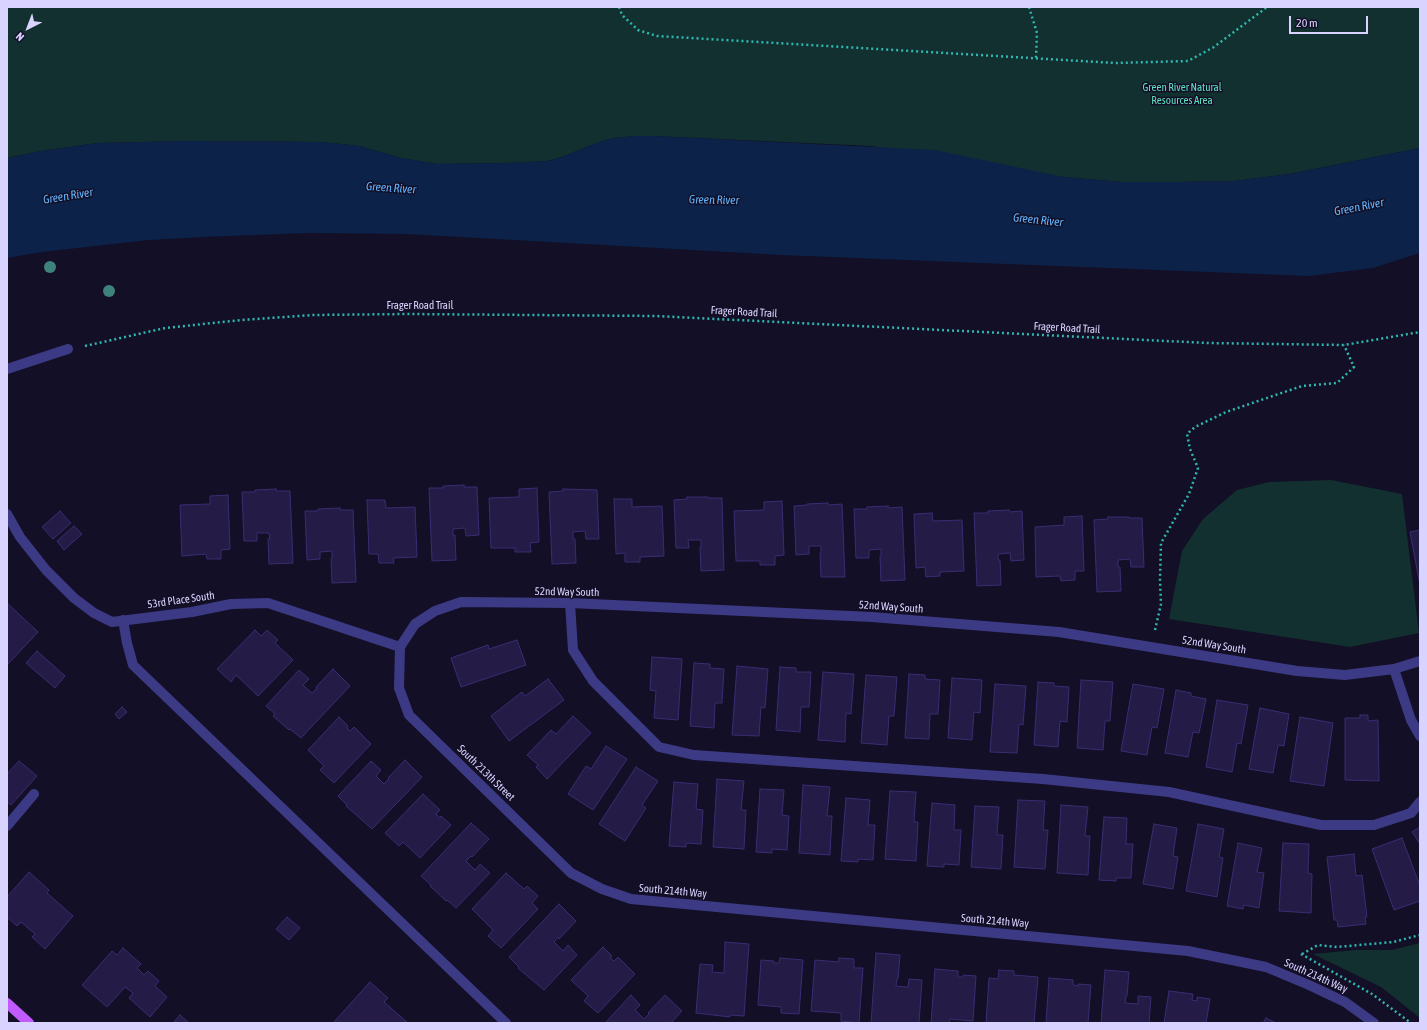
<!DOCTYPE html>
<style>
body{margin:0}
#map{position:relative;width:1427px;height:1030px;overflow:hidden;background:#130f26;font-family:"Asap Condensed",sans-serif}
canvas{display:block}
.frame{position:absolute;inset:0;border:8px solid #d9d4ff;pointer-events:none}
.north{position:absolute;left:8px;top:8px;width:40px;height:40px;-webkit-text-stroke:3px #130f26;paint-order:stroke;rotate:222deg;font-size:11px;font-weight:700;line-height:16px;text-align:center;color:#d9d4ff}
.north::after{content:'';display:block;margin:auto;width:14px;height:18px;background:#d9d4ff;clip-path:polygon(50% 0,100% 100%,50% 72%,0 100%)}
.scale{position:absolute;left:1289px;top:16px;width:79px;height:18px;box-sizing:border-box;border:2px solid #d9d4ff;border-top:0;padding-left:5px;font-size:12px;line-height:14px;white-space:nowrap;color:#d9d4ff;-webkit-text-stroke:3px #130f26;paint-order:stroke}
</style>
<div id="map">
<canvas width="1427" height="1030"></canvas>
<div class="frame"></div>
<div class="north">N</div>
<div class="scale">20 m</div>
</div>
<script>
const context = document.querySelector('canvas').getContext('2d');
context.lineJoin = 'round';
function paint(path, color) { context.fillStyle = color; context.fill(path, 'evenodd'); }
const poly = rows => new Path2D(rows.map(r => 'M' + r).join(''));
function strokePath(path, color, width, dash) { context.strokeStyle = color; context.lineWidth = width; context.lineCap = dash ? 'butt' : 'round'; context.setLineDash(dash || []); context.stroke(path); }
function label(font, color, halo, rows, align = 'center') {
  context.font = font + ' "Asap Condensed",sans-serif'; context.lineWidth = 3; context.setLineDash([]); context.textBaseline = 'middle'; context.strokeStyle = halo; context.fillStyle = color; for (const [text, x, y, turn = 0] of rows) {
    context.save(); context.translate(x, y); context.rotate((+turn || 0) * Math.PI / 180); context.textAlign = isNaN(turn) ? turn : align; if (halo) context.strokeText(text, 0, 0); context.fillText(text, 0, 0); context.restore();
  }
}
paint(poly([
 [7,7,1420,7,1420,148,1289,174,1234,181,1179,182,1122,182,1063,177,871,146,654,136,634,136,614,138,599,142,562,157,548,161,507,163,438,164,401,158,359,146,322,142,188,141,98,143,41,151,7,158],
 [1331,480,1402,494,1419,633,1350,647,1169,619,1182,551,1203,519,1237,490,1269,482],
 [1420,943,1420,1018,1381,987,1313,954,1356,950,1392,950]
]), '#12302f');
paint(poly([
 [634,136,654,136,935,150,1063,177,1122,182,1179,182,1234,181,1289,174,1420,148,1420,253,1373,268,1309,276,781,255,407,234,308,233,202,237,149,240,42,252,7,258,7,158,41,151,98,143,188,141,322,142,359,146,401,158,438,164,507,163,548,161,562,157,599,142,614,138]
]), '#0c2248');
const building = poly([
 [464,485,464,487,477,487,479,535,466,536,465,528,453,529,453,535,455,535,456,560,432,561,429,488,443,488,443,486,464,485],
 [537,488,539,542,530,543,531,552,515,552,515,548,491,548,489,498,519,497,519,489,537,488],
 [276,489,276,491,290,491,293,563,269,564,268,539,270,539,269,533,257,533,257,541,244,541,242,492,255,492,255,490,276,489],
 [563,489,597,490,599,539,586,539,585,531,573,532,573,539,575,539,576,563,552,564,549,492,563,491,563,489],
 [228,495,230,549,221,550,221,559,207,559,206,554,182,556,180,505,210,504,210,496,228,495],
 [687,497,708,497,708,498,722,498,724,570,701,571,700,547,701,546,701,540,688,540,689,548,676,548,674,500,687,499,687,497],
 [614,499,632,499,632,507,662,506,664,556,640,557,640,562,625,562,625,553,616,554,614,499],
 [367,500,385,500,386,508,415,507,417,557,393,558,394,563,379,563,378,554,369,554,367,500],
 [782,501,784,555,775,556,775,565,760,565,760,561,736,561,734,511,764,510,764,502,782,501],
 [828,503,828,505,842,504,845,577,821,577,820,553,821,553,821,546,809,546,809,554,796,555,794,506,807,505,807,504,828,503],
 [888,506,888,508,902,507,905,580,881,581,880,556,881,556,881,549,869,550,869,558,856,558,854,509,867,509,867,507,888,506],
 [340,508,340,510,353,510,356,582,332,583,331,559,332,558,332,551,320,552,320,559,307,560,305,511,318,511,318,509,340,508],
 [1009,510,1010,512,1022,511,1024,560,1011,561,1010,553,998,554,998,560,1000,560,1001,585,977,586,974,513,988,513,988,511,1009,510],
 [60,511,71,523,53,539,42,527,60,511],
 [932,513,933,521,962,520,964,571,940,572,940,576,926,577,925,567,916,568,914,514,932,513],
 [1082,516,1084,571,1075,571,1075,580,1061,581,1060,576,1036,577,1035,527,1064,525,1064,517,1082,516],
 [1108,517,1129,517,1129,518,1142,518,1144,567,1131,567,1130,559,1118,560,1118,567,1120,567,1121,591,1097,592,1094,520,1108,519,1108,517],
 [74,526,82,534,64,550,57,541,74,526],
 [1420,530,1420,579,1419,580,1410,532,1420,530],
 [7,603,38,632,7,665,7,603],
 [255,630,261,636,267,630,278,640,275,643,293,660,258,696,236,675,231,682,217,669,255,630],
 [517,640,526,665,461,687,451,658,488,645,489,649,517,640],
 [37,651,65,676,55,688,26,663,37,651],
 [652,657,682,659,678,720,654,718,656,691,650,690,652,657],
 [694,663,710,664,710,668,724,669,722,703,715,703,714,728,690,726,694,663],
 [737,666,768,669,765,708,761,707,759,736,732,735,737,666],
 [780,667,796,668,796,672,811,672,809,707,801,707,800,732,776,730,780,667],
 [333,669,350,686,301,738,290,729,289,730,273,716,275,714,266,706,299,670,309,679,303,685,312,693,317,688,316,687,333,669],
 [823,672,854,674,851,714,846,713,845,742,818,740,823,672],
 [909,674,925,675,925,679,940,680,938,714,930,714,929,739,905,738,909,674],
 [866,675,897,677,894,716,889,716,887,745,861,743,866,675],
 [952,678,982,680,980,713,974,712,972,740,948,738,952,678],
 [548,679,564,700,509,741,491,716,522,692,525,696,548,679],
 [1081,680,1113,682,1110,721,1105,721,1103,750,1077,748,1081,680],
 [1038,682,1054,683,1054,686,1069,687,1067,722,1060,721,1058,747,1034,745,1038,682],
 [995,684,1026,686,1023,725,1019,724,1017,753,990,752,995,684],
 [1133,684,1164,689,1157,728,1152,727,1147,755,1121,751,1133,684],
 [1176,690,1191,693,1191,696,1206,699,1199,733,1193,732,1188,757,1165,753,1176,690],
 [1217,700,1248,705,1241,744,1237,743,1232,772,1206,767,1217,700],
 [122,707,127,712,119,719,115,714,122,707],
 [1260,708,1289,714,1284,746,1278,745,1273,773,1249,769,1260,708],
 [1360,715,1368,715,1368,721,1378,720,1379,781,1345,780,1345,718,1360,718,1360,715],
 [573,716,591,733,547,779,536,767,538,765,527,755,551,730,556,734,573,716],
 [339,717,348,726,347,728,350,731,354,727,371,744,334,783,320,770,324,766,308,750,339,717],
 [1300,717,1333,723,1324,786,1290,781,1300,717],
 [606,746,627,759,593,810,568,794,586,766,591,769,606,746],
 [405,760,422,777,372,829,346,806,347,805,338,796,371,761,381,770,376,776,384,784,389,779,388,778,405,760],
 [19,761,37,776,11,805,7,802,7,774,19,761],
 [636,767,658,781,642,805,646,808,625,841,599,824,636,767],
 [717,779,744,781,741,810,746,810,744,849,713,847,717,779],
 [674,782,698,784,696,809,703,810,701,844,686,843,686,847,669,846,674,782],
 [803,785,830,787,827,816,832,816,830,855,799,853,803,785],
 [760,789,784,790,782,815,789,816,787,850,772,849,772,853,756,852,760,789],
 [890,791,916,792,914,822,918,822,916,861,885,859,890,791],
 [423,794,440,810,436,814,440,818,441,816,451,825,420,858,403,842,399,846,385,833,423,794],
 [846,798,870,800,868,825,875,825,873,860,858,859,858,862,841,861,846,798],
 [1018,800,1045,801,1043,830,1048,830,1045,869,1014,867,1018,800],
 [932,803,955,805,954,830,961,830,959,865,944,864,944,867,927,866,932,803],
 [1061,805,1088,807,1085,836,1090,836,1088,875,1057,873,1061,805],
 [975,806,999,807,997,835,1003,835,1001,869,971,867,975,806],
 [1104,817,1127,818,1126,844,1133,844,1131,878,1116,878,1116,881,1099,880,1104,817],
 [471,823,489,839,472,857,471,856,466,861,475,870,480,864,490,873,456,908,447,900,446,901,430,886,431,885,421,876,471,823],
 [1154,824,1177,828,1173,856,1178,857,1173,889,1143,884,1154,824],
 [1198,824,1224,829,1219,857,1223,858,1217,897,1186,891,1198,824],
 [1420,827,1420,844,1412,832,1420,827],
 [1402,838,1420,886,1420,901,1394,910,1372,849,1402,838],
 [1238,843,1262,848,1257,872,1264,873,1259,908,1244,905,1243,909,1227,906,1238,843],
 [1283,843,1309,844,1308,873,1312,874,1311,913,1279,911,1283,843],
 [1354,854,1356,876,1362,875,1367,917,1365,917,1366,924,1338,927,1337,920,1334,920,1327,857,1354,854],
 [29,872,49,890,47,893,73,916,45,949,32,937,35,934,21,922,17,926,7,917,7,897,29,872],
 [506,873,524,889,527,886,538,896,532,903,538,909,501,948,488,936,493,930,472,909,506,873],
 [559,904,576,921,559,939,558,937,554,942,563,951,568,945,577,955,544,990,518,968,519,967,509,957,559,904],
 [287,917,300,928,289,940,276,929,287,917],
 [725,942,749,944,744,1016,730,1015,730,1017,696,1013,700,964,713,965,712,972,724,973,725,942],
 [603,947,612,956,610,958,614,961,618,957,635,974,598,1013,584,1001,588,996,571,980,603,947],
 [123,948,141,964,137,968,144,975,148,971,159,981,155,986,167,997,150,1017,129,998,133,993,125,987,107,1007,82,985,112,951,117,955,123,948],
 [876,953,900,955,898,979,897,979,896,986,908,987,909,979,922,980,919,1023,871,1023,876,953],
 [780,958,803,960,799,1014,781,1013,781,1007,758,1005,761,960,774,961,774,963,779,963,780,958],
 [839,958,854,959,854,968,863,968,859,1023,841,1021,841,1013,811,1011,815,960,839,962,839,958],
 [935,969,958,971,958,977,963,977,963,975,976,976,973,1021,950,1019,949,1023,931,1023,935,969],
 [999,970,1014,971,1014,975,1038,977,1034,1023,986,1023,989,978,998,979,999,970],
 [1105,970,1129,972,1127,996,1126,996,1125,1003,1138,1004,1138,996,1151,997,1149,1023,1101,1023,1105,970],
 [1049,978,1073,980,1073,985,1078,986,1078,984,1091,985,1088,1023,1046,1023,1049,978],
 [370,982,388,998,384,1002,408,1023,333,1023,370,982],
 [1169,991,1193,994,1192,1000,1197,1001,1197,997,1210,999,1206,1023,1164,1023,1169,991],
 [631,995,640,1005,635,1010,644,1019,649,1014,648,1013,665,995,682,1011,671,1023,605,1023,631,995],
 [180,1015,189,1023,173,1023,180,1015],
 [1266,1018,1276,1023,1263,1023,1266,1018]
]);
paint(building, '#241b47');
strokePath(building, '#3b2d73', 1);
strokePath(poly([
 [619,7,622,15,638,30,657,36,1115,63,1188,61,1214,47,1267,7],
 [1029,7,1037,33,1036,58],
 [85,346,165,328,242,320,313,315,408,314,655,316,1207,343,1344,345,1420,332],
 [1155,630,1161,604,1160,580,1161,543,1189,494,1198,468,1190,449,1187,434,1195,427,1226,412,1302,386,1337,383,1354,367,1344,345],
 [1301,954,1372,994,1411,1023],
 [1302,954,1318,945,1337,947,1393,942,1420,935]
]), '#2fb8b0', 2.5, [2, 3]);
strokePath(poly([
 [7,514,20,537,46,570,74,598,94,613,112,622,192,612,231,604,268,603,400,647],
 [570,603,573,650,593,681,659,747,694,755,1043,779,1169,792,1321,825,1374,825,1411,813,1420,802],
 [123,620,127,643,133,665,506,1023],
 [7,826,34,794]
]), '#3d3a85', 10);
strokePath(poly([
 [7,369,68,349],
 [1394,669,1411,720,1420,736],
 [1374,1023,1345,1002,1309,985,1266,967,1188,951,631,899,602,889,571,873,409,715,399,688,400,647,415,624,435,611,461,602,570,603,872,617,1059,632,1297,671,1345,675,1394,669,1420,661]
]), '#3d3a85', 10);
strokePath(poly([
 [7,1003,29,1023]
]), '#c25bff', 10);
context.fillStyle = '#3d827b';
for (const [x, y] of [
 [50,267],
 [109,291]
]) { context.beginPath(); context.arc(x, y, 6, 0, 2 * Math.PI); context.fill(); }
label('11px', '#5fe0c0', '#130f26', [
 ["Green River Natural",1182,88],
 ["Resources Area",1182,101]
]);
label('11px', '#d9d4ff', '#130f26', [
 ["Frager Road Trail",420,306],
 ["Frager Road Trail",744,312,3],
 ["Frager Road Trail",1067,328,3],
 ["52nd Way South",567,592,1],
 ["53rd Place South",181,600,-8],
 ["52nd Way South",891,607,4],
 ["52nd Way South",1214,645,9],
 ["South 213th Street",486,773,44],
 ["South 214th Way",673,891,5],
 ["South 214th Way",995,921,5],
 ["South 214th Way",1316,976,24]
]);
label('italic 12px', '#62b6ff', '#130f26', [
 ["Green River",391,188,4],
 ["Green River",68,196,-9],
 ["Green River",714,200,1],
 ["Green River",1359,207,-11],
 ["Green River",1038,220,6]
]);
</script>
